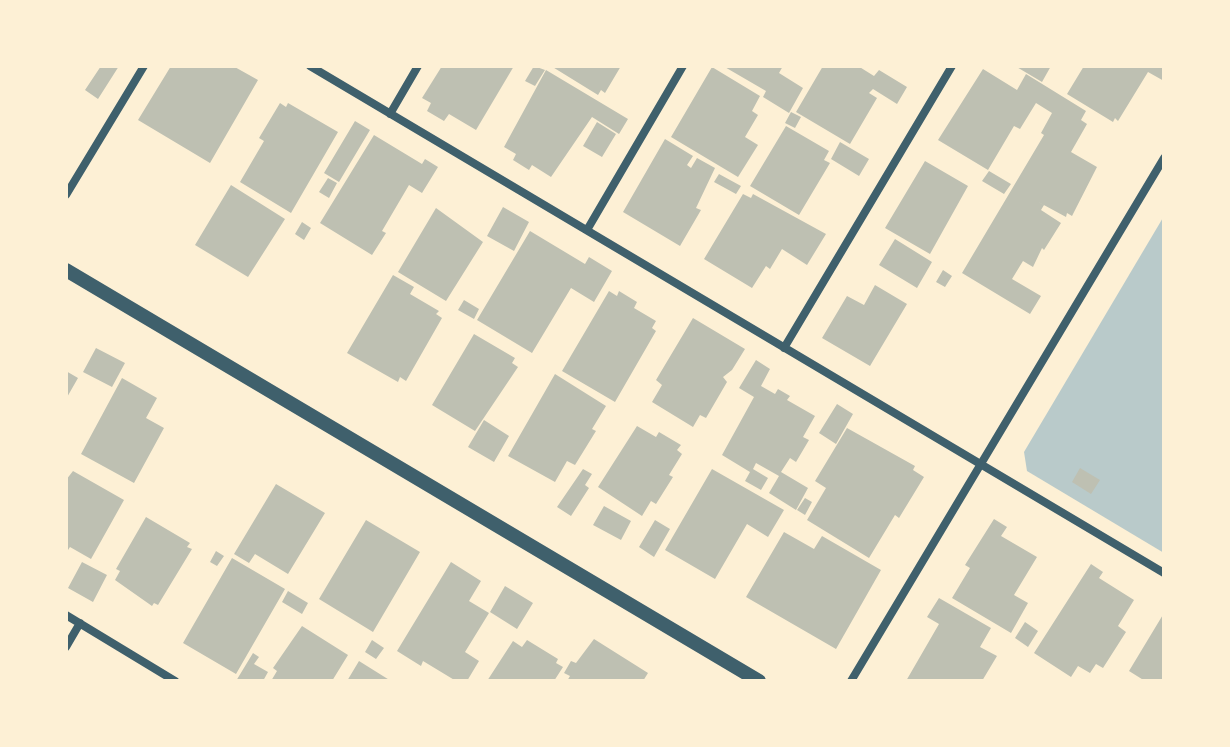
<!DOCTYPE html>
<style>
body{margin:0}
#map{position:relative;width:1230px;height:747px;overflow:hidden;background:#fdf0d5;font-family:"Open Sans",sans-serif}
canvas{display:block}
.frame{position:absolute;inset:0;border:68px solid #fdf0d5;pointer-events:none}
</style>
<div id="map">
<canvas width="1230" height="747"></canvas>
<div class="frame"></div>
</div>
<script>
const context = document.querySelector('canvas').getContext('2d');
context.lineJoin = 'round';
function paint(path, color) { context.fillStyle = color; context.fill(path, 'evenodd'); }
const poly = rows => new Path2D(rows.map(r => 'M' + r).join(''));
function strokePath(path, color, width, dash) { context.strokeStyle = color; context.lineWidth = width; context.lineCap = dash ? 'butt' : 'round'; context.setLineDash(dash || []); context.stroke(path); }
paint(poly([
 [1164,216,1164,553,1027,471,1024,452]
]), '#b9caca');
paint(poly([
 [101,66,119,66,98,99,85,90],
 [171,66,233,66,258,80,210,163,138,120],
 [442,66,514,66,476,130,449,114,444,121,427,111,431,103,422,98],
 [534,66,545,70,535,86,525,81],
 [551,66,621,66,605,93,601,90,598,95],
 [723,66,783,66,779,73,803,88,789,113,763,97,766,91],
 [823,66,858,66,874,76,879,70,907,87,897,104,873,89,869,93,877,98,850,144,796,112],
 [1015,66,1051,66,1042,82],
 [1084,66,1164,66,1164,81,1148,72,1118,121,1115,118,1113,122,1067,94],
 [712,67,760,96,752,111,758,115,745,137,758,145,738,177,671,137],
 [983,69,1017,90,1026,74,1086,111,1081,120,1087,124,1071,152,1097,167,1072,216,1067,213,1066,217,1031,198,1044,205,1041,210,1061,223,1044,250,1042,248,1033,267,1023,261,1012,279,1041,296,1030,314,962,273,1044,135,1041,133,1052,113,1036,103,1020,129,1014,126,988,170,938,140],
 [546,70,628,119,619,134,592,117,551,177,532,165,529,170,513,160,516,154,504,147],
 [280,103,286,107,288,103,338,132,291,213,240,182,264,141,259,138],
 [791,112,801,117,795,128,785,123],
 [355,121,370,130,339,182,324,173],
 [597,122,616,134,602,157,583,146],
 [786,126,829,151,824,160,830,163,799,215,750,186],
 [374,135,422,164,425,159,438,167,422,193,409,185,382,231,386,233,372,255,320,223],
 [665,139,693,156,687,165,691,168,697,158,715,168,696,208,701,210,680,246,623,212],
 [840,142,869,159,859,176,831,159],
 [925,161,968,186,930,254,885,228],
 [989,171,1011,184,1004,194,982,181],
 [719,174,741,186,736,194,714,182],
 [328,178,337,183,329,198,319,192],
 [231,185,285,219,248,277,195,245],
 [743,194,751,198,753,194,826,234,807,265,782,249,770,269,766,266,752,288,704,259],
 [503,207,529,222,514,251,487,236],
 [436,208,483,242,446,301,398,272],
 [302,222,311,228,304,240,295,234],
 [530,231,585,264,589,257,612,271,594,302,571,288,532,353,477,320],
 [895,239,932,262,917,288,879,265],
 [943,270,952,276,945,287,936,282],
 [393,275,414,287,410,294,439,311,436,314,442,318,406,381,400,377,398,382,347,353],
 [875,285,907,304,870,366,822,338,847,296,864,305],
 [609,291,617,296,619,291,637,302,634,308,656,321,652,328,656,331,615,402,562,371],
 [464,300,479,309,474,319,458,310],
 [693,318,745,349,732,370,723,377,727,382,706,418,700,415,693,427,652,402,662,385,656,380],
 [474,334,515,358,512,363,518,367,475,431,432,405],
 [96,348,125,363,112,387,83,372],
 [756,360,770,369,761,386,775,394,778,389,790,396,787,400,815,416,803,437,809,440,796,462,790,458,781,472,808,488,796,510,769,493,779,476,756,463,753,469,768,478,761,490,745,481,750,472,722,455,754,397,739,388],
 [66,371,78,378,66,399],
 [555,374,606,406,592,429,596,431,575,465,567,461,555,482,508,456],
 [122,378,157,398,146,418,164,428,134,483,81,454],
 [837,404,853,414,836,444,819,433],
 [484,420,509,436,494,462,468,447],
 [637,426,656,437,659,432,681,445,677,450,682,454,669,475,673,477,656,504,651,501,642,516,598,487],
 [847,428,915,466,913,470,924,477,899,518,895,515,869,558,807,520,826,488,815,481],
 [1080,468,1100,480,1091,494,1072,482],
 [583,469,592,474,585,485,589,488,571,516,557,507],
 [712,469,784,510,768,537,747,524,715,579,665,550],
 [73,471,124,500,91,559,70,547,66,553,66,480],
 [276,484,325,513,288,574,255,554,249,563,234,554],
 [805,498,812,502,805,515,797,510],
 [604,506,631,521,621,540,593,525],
 [146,517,190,543,187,547,192,549,158,605,154,603,152,606,115,580,120,571,116,569],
 [994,519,1007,527,1001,536,1037,557,1014,595,1028,603,1011,633,952,598,970,568,965,565],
 [366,520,420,552,373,632,319,599],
 [655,520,670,529,654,557,639,547],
 [784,532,814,549,822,536,881,570,836,649,746,597],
 [216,551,224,556,217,566,210,562],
 [232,558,285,589,236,674,183,643],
 [82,562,107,575,93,602,68,588],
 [451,562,481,581,469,601,489,613,465,652,479,661,467,681,456,681,423,661,421,666,397,651],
 [1091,564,1103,572,1099,578,1134,600,1118,626,1126,632,1103,668,1096,664,1090,673,1078,666,1071,677,1034,653],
 [505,586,533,603,517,629,490,612],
 [288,591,308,603,302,614,282,602],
 [939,598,991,628,980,647,997,656,982,681,906,681,939,624,927,617],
 [1164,613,1164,681,1145,681,1129,671],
 [1025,622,1038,631,1028,647,1015,638],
 [302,626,348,655,332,681,271,681,277,671,273,668],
 [594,639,648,673,643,681,567,681,570,676,564,673,571,661,576,663],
 [372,640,384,648,376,659,365,652],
 [527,640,558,659,556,663,563,667,554,681,487,681,513,641,522,647],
 [253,653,259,657,254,664,268,672,263,681,236,681],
 [359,661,391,681,347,681]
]), '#bec0b2');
strokePath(poly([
 [310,66,1164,573],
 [390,114,418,66],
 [66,195,144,66],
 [587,230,683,66],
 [784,348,952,66],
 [66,615,175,681],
 [66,647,80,623],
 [851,681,1164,158]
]), '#3f606c', 8);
strokePath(poly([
 [66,270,759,681]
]), '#3f606c', 14);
</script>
